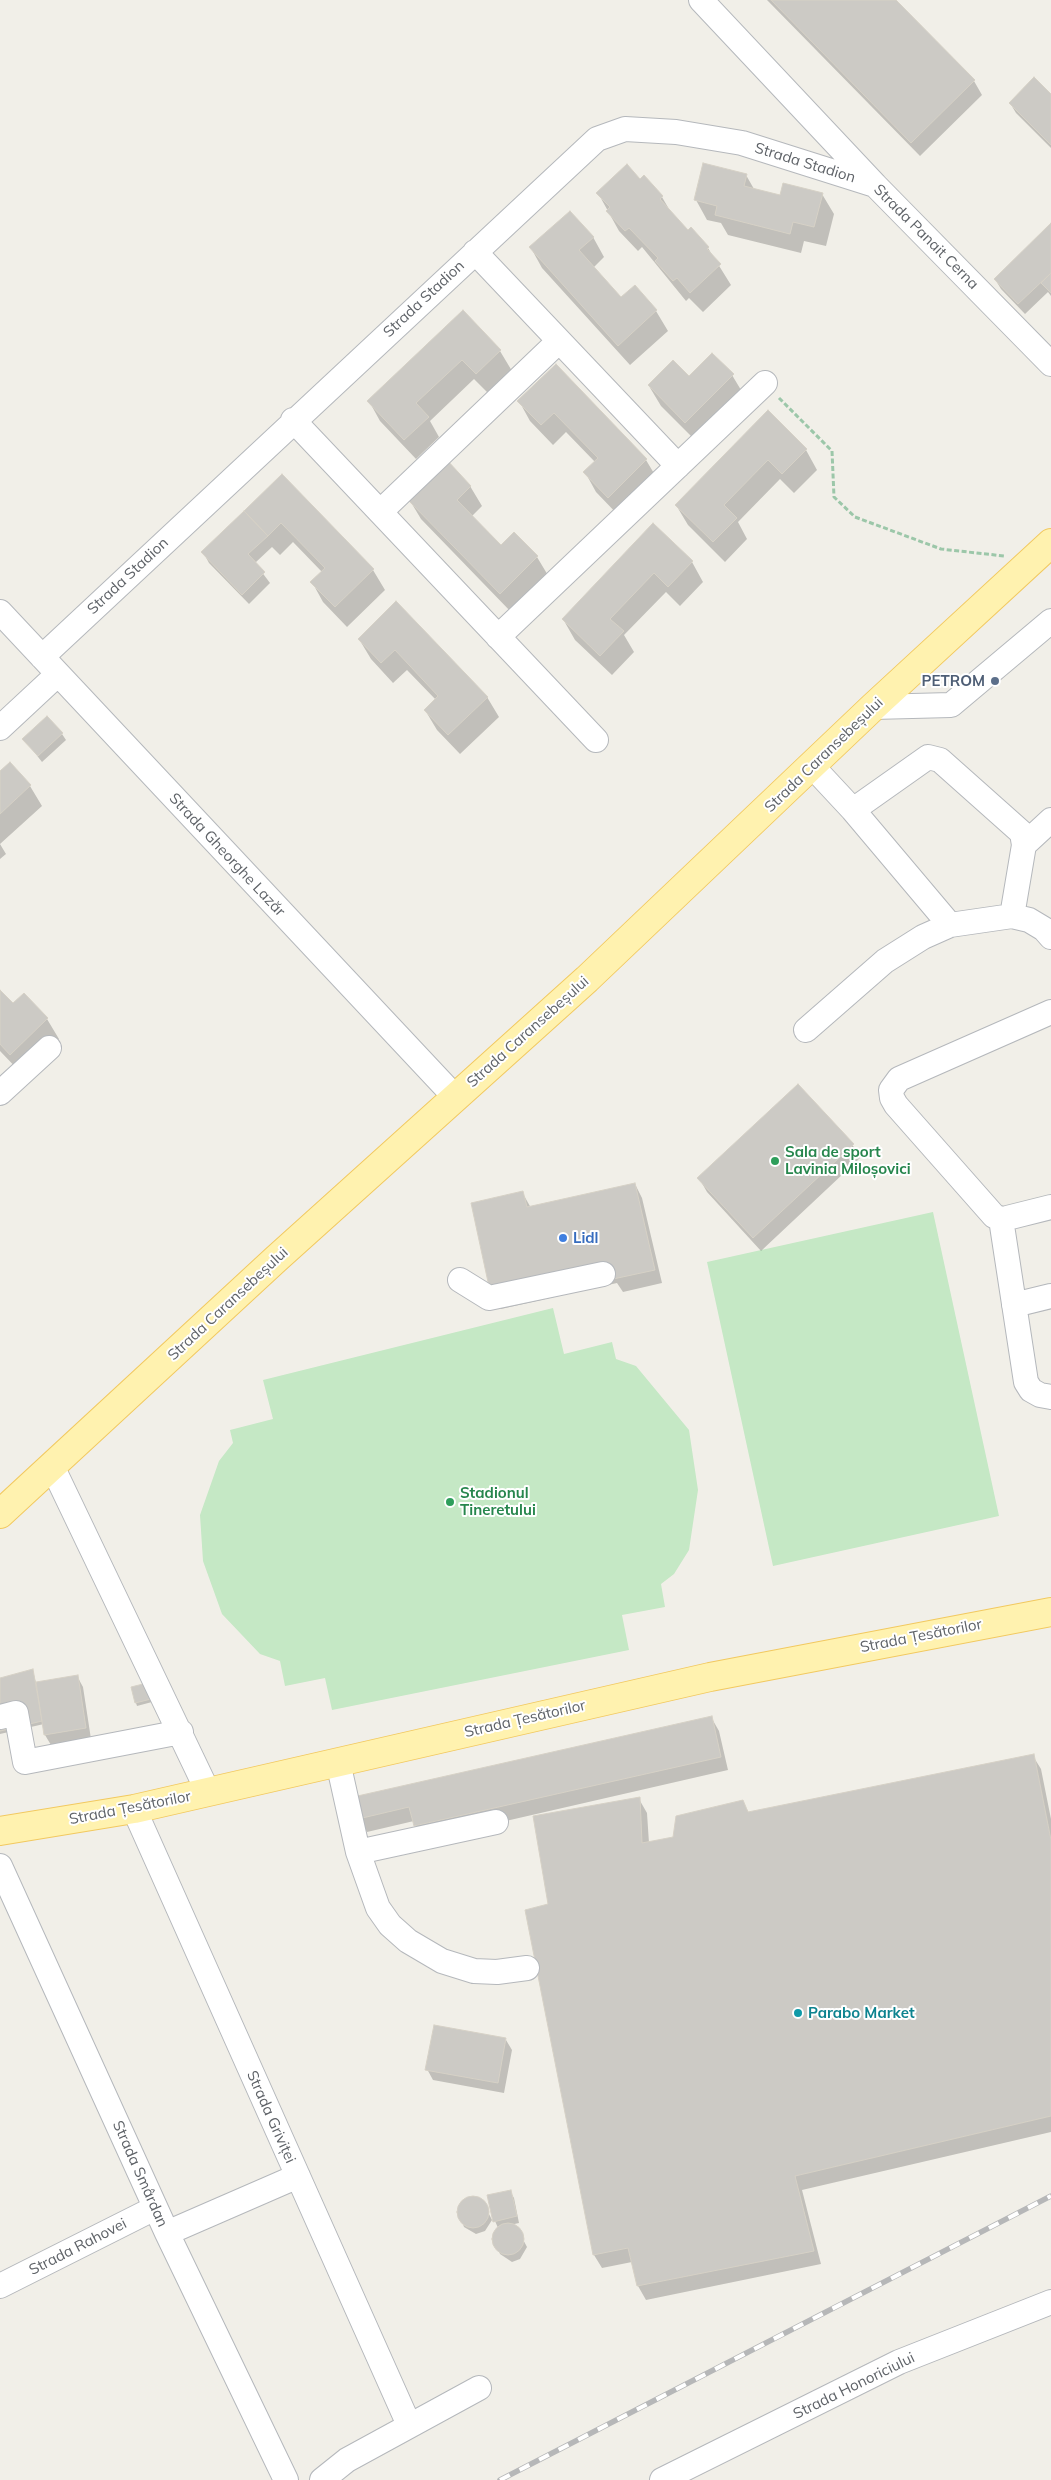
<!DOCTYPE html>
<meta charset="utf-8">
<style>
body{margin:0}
canvas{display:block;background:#f1efe8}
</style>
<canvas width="1051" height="2480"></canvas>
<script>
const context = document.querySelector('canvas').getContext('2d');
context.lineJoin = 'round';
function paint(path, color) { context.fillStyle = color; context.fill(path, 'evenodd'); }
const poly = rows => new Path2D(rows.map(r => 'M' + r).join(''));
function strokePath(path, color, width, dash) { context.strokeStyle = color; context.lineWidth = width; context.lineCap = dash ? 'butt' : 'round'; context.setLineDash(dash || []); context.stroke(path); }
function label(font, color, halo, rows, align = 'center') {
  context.font = font + ' Mulish,sans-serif'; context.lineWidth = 4; context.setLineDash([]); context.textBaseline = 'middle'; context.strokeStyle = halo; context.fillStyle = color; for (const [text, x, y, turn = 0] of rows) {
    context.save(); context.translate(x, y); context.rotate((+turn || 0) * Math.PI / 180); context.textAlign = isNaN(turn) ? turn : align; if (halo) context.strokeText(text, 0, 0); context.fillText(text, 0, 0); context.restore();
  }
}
paint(poly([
 [933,1212,999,1516,773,1566,707,1262],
 [553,1308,564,1354,612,1342,616,1359,636,1366,689,1430,698,1490,689,1550,674,1574,661,1584,665,1607,622,1615,629,1650,332,1710,325,1678,285,1686,280,1661,260,1654,222,1614,203,1561,200,1515,219,1461,233,1443,230,1430,273,1419,263,1380]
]), '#c5e8c5');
paint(poly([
 [767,0,894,0,974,81,982,95,920,156],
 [1051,96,1051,148,1016,113,1010,103],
 [746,175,754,189,781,196,822,194,834,214,826,246,804,241,801,253,728,235,721,223,707,220,696,200],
 [640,180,662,197,673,216,688,231,691,229,708,248,731,285,703,312,689,298,686,301,642,247,638,251,619,231,598,193],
 [1051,225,1051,296,1048,292,1025,314,1001,289,995,279],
 [593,237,604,257,593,268,621,299,635,286,656,311,668,331,630,365,542,268,531,248],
 [463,312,500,351,512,371,488,393,474,379,430,421,439,437,416,459,380,421,369,401],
 [556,366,646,460,658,480,620,517,596,492,585,472,595,462,566,432,553,445,530,421,519,401],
 [732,375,744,395,697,442,661,406,649,386,689,378],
 [768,412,806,450,817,470,794,493,780,479,738,522,747,539,725,562,688,525,676,505],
 [282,476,373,570,385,590,347,627,323,602,312,582,322,572,293,542,280,555,272,547,255,563,270,583,249,604,209,563,203,552],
 [470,486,482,506,472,516,501,546,537,557,549,577,512,613,421,519,409,499],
 [653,525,692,562,703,582,680,606,666,592,624,635,634,652,612,675,575,640,563,619],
 [396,603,487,697,499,717,460,754,437,730,425,710,436,700,407,670,393,683,371,659,359,639],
 [62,734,66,740,42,762,24,739],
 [10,764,30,786,42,806,0,844,6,854,0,859,0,773],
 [0,992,13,1005,24,994,47,1019,59,1039,22,1074,0,1051],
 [852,1144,860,1158,761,1251,707,1192,699,1178],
 [635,1184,642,1198,662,1283,623,1292,617,1283,501,1309,493,1295,522,1192,531,1208],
 [33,1671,36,1683,77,1676,83,1687,91,1739,51,1745,45,1735,44,1724,0,1734,0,1679],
 [148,1687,152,1702,137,1706,136,1703],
 [711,1717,719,1731,728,1770,423,1840,414,1821,367,1832,359,1818],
 [1033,1756,1041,1769,1051,1819,1051,2132,802,2190,821,2264,646,2300,638,2286,632,2262,602,2268,594,2255,550,1905,639,1799,647,1813,649,1843,674,1838,743,1802,749,1813],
 [506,2040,512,2050,504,2093,433,2080,427,2069],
 [510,2191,514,2198,519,2223,510,2225,517,2228,527,2247,520,2259,512,2262,500,2254,493,2237,498,2228,495,2221],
 [472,2197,482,2200,492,2220,485,2231,476,2234,464,2227,458,2210,463,2200]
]), '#0003');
const building = poly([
 [771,0,896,0,975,80,911,143,771,0],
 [1034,77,1051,94,1051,145,1009,103,1034,77],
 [703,163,747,174,744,186,780,195,783,183,823,193,814,227,793,222,790,234,715,215,717,206,694,200,703,163],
 [627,164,640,179,644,175,663,196,660,199,688,230,691,227,709,247,707,249,721,264,690,293,677,278,673,281,655,261,658,258,629,228,625,231,606,211,610,207,596,193,627,164],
 [570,211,594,237,579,250,621,297,635,285,657,310,618,346,529,247,570,211],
 [1051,223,1051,273,1018,304,994,279,1051,223],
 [1051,273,1051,293,1041,283,1051,273],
 [463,310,501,350,476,374,462,360,416,403,429,417,404,440,367,401,463,310],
 [712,353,734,374,685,423,648,385,673,360,689,376,712,353],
 [556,364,647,459,608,498,583,472,598,458,554,413,541,425,517,401,556,364],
 [768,410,807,449,782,474,768,460,724,505,737,518,713,542,675,505,768,410],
 [447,460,471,486,457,500,501,545,514,532,538,556,500,594,407,499,447,460],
 [282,474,374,569,335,607,310,582,325,568,281,523,268,536,244,511,282,474],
 [244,511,268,536,248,554,265,572,242,595,201,552,244,511],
 [653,523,693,561,668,587,654,573,610,619,624,631,600,656,562,619,653,523],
 [396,601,488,697,448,735,424,710,438,696,395,650,381,663,358,639,396,601],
 [47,716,63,733,38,756,22,739,47,716],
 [10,762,31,785,0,814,0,771,10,762],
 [0,990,13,1003,24,993,48,1018,10,1055,0,1044,0,990],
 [798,1084,854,1144,753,1238,697,1178,798,1084],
 [635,1183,655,1270,613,1279,491,1296,471,1203,523,1191,527,1207,635,1183],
 [33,1669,42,1721,0,1731,0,1678,33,1669],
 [78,1675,86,1728,44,1735,36,1682,78,1675],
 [147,1683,151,1699,135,1703,131,1687,147,1683],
 [712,1716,721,1757,414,1826,409,1807,358,1819,353,1797,712,1716],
 [1034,1754,1051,1840,1051,2116,795,2176,814,2251,637,2286,628,2248,593,2255,525,1910,548,1904,533,1816,640,1797,642,1843,673,1837,676,1816,743,1800,748,1812,1034,1754],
 [434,2025,506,2038,498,2083,425,2070,434,2025],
 [511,2190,517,2216,493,2222,487,2195,511,2190],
 '457 2212a16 16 0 1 1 32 0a16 16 0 1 1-32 0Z',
 '492 2239a16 16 0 1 1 32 0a16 16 0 1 1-32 0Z'
]);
paint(building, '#cccac5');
strokePath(building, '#d6d1c6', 1);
const minor = poly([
 [701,0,875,185,1051,364],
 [475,252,678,466],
 [293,420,596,740],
 [380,512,559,341],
 [0,612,455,1097],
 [498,637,765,383],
 [42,657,597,139,625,129,676,132,742,143,875,185],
 [873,707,951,705,1051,621],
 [0,728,58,674],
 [812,766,853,810,928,757,940,760,1022,833,1024,845,1012,916],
 [853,810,950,925],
 [1024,845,1051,820],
 [1051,1012,899,1079,891,1090,892,1098,896,1105,994,1216,1001,1219,1007,1218,1051,1207],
 [806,1030,885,961,923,937,950,925,1012,916,1029,920,1044,929,1051,937],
 [0,1093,49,1048],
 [1001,1219,1026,1382,1031,1390,1040,1395,1051,1397],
 [460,1280,489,1298,603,1274],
 [1014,1305,1051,1296],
 [52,1466,208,1792],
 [0,1717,16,1713,25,1762,181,1732],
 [338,1762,358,1852,378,1908,390,1925,408,1941,442,1961,474,1971,497,1972,527,1968],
 [134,1809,409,2425],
 [358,1852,496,1822],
 [0,1866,167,2233,286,2480],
 [167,2233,298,2176],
 [0,2286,155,2208],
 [322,2480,347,2460,479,2388],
 [662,2480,899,2362,1051,2302]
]);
const major = poly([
 [0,1514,276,1259,587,979,873,707,1051,543],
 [0,1831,134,1809,710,1677,1051,1612]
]);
strokePath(minor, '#b5b8bc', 26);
strokePath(major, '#f2c960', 30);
strokePath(poly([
 [779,398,832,451,834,497,855,517,941,549,1004,556]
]), '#9cc7a9', 3, [5, 2.5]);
strokePath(minor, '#fff', 24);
strokePath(major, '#fff2af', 28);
const rail = poly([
 [500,2480,1051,2196]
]);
strokePath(rail, '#b6b7b8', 5.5);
strokePath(rail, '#fff', 4, [11]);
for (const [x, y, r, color] of [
 [995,681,5,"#5c6f8a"],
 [775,1161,5,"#2e9e5b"],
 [563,1238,5,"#3f7fe0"],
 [450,1502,5,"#2e9e5b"],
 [798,2013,5,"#0f9aa8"]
]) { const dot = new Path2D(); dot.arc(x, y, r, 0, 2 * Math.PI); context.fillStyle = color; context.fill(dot); strokePath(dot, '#fff', 2); }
label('15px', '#5f6368', '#fff', [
 ["Strada Stadion",805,163,17],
 ["Strada Panait Cerna",926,237,45],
 ["Strada Stadion",424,299,-43],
 ["Strada Stadion",128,576,-43],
 ["Strada Caransebeșului",824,755,-44],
 ["Strada Gheorghe Lazăr",227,855,47],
 ["Strada Caransebeșului",528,1032,-42],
 ["Strada Caransebeșului",228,1304,-43],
 ["Strada Țesătorilor",921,1636,-11],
 ["Strada Țesătorilor",525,1719,-13],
 ["Strada Țesătorilor",130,1808,-11],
 ["Strada Griviței",271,2117,66],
 ["Strada Smârdan",140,2174,66],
 ["Strada Rahovei",78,2247,-27],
 ["Strada Honoriciului",854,2386,-26]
]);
label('bold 15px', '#4e5e75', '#fff', [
 ["PETROM",985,681]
], 'right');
label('bold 15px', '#27864d', '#fff', [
 ["Sala de sport",785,1152],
 ["Lavinia Miloșovici",785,1169],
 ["Stadionul",460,1493],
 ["Tineretului",460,1510]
], 'left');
label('bold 15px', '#366cbe', '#fff', [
 ["Lidl",573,1238]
], 'left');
label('bold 15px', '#0d838f', '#fff', [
 ["Parabo Market",808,2013]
], 'left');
</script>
